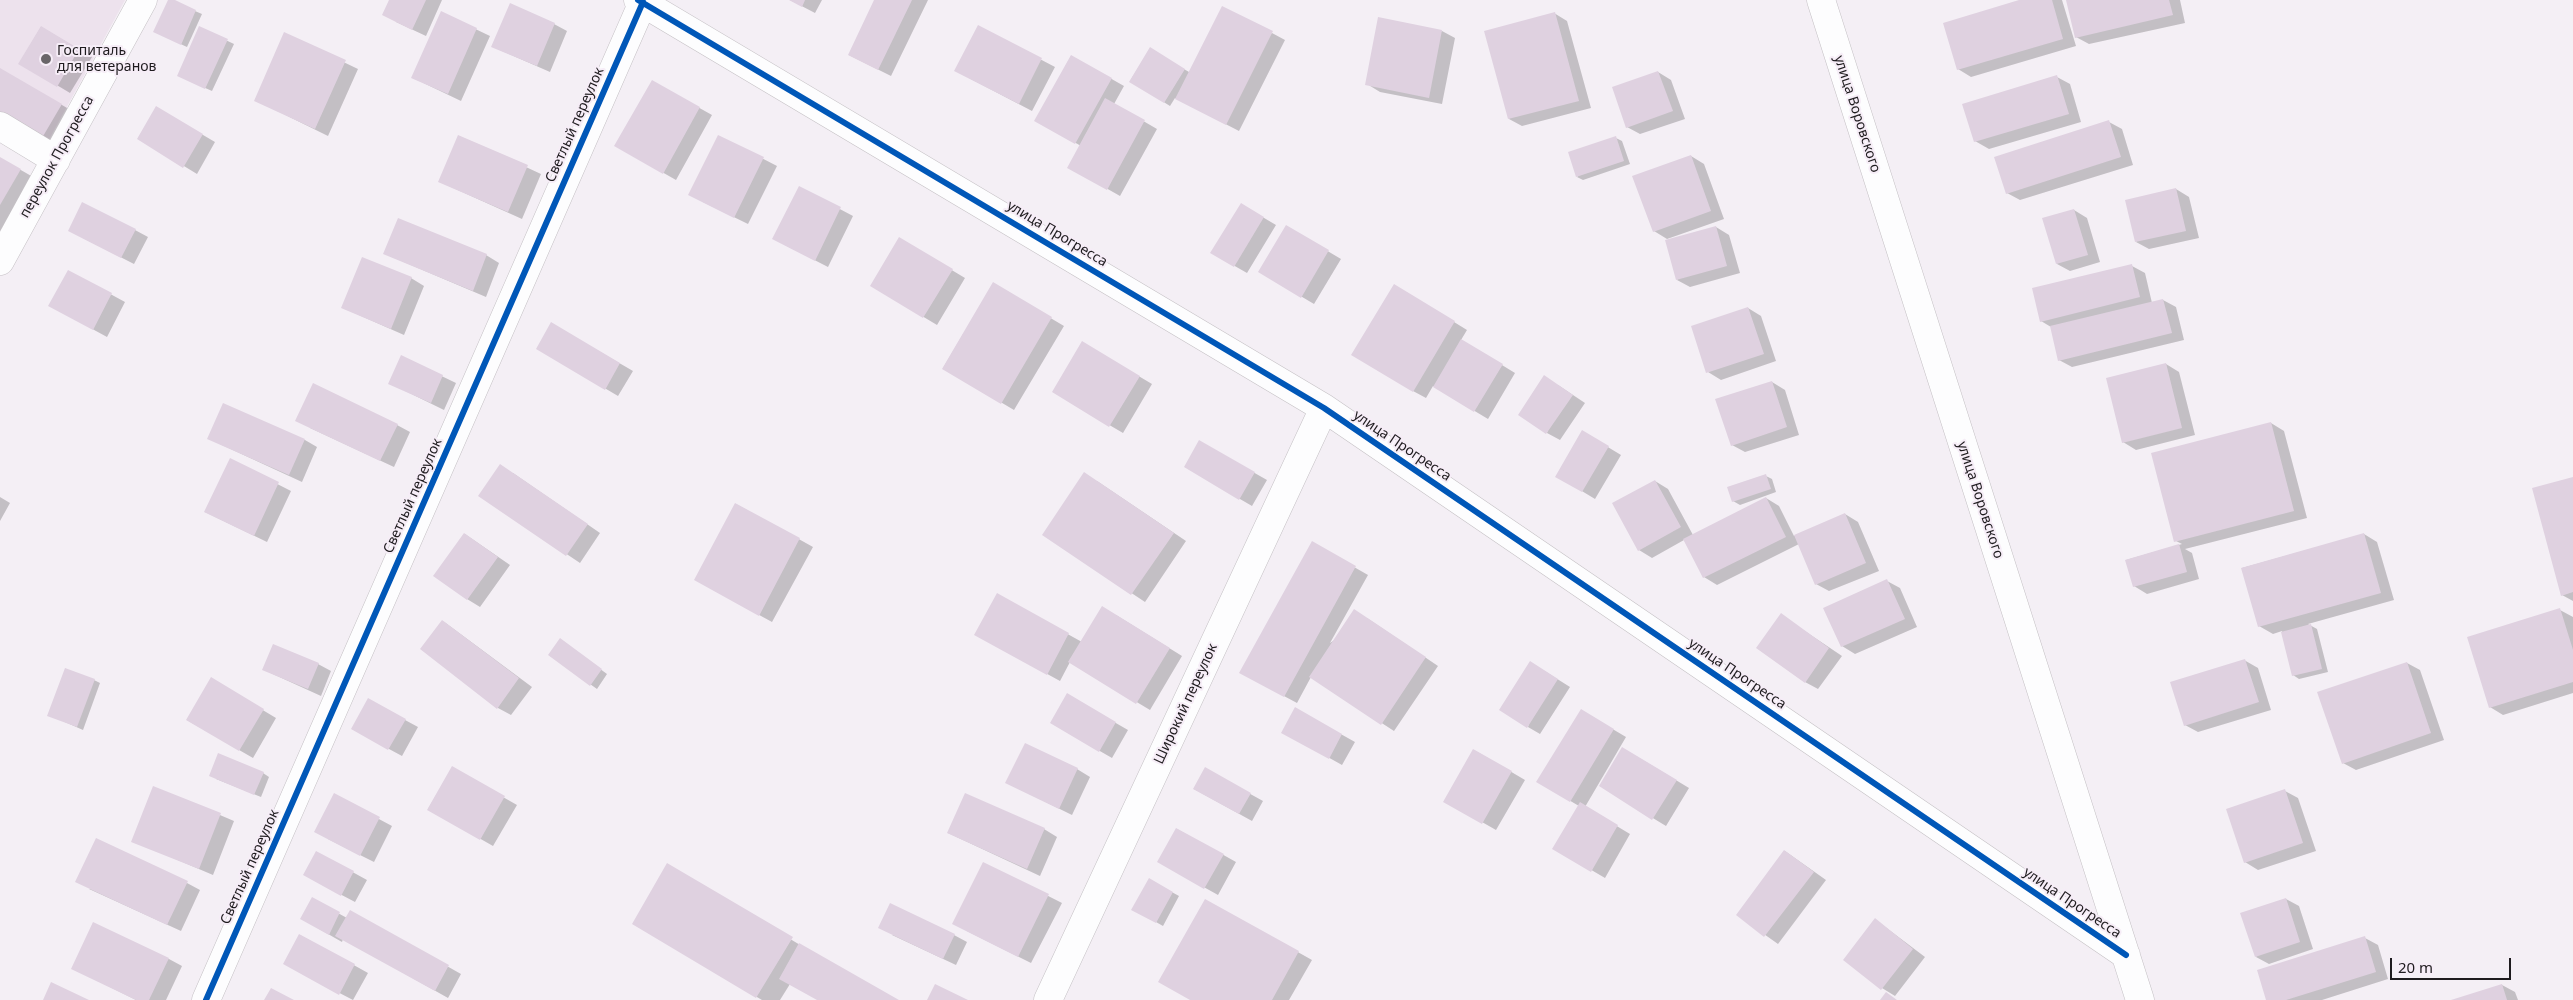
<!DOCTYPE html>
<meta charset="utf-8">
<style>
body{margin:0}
#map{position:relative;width:2573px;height:1000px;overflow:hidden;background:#f4eff5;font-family:"Noto Sans",sans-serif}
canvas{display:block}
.scale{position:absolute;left:2390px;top:958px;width:121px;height:22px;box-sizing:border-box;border:2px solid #1e1b1e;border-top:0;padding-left:6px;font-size:15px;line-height:18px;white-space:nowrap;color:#1e1b1e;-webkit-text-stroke:4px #f6edf7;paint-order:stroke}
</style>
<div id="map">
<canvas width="2573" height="1000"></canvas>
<div class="scale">20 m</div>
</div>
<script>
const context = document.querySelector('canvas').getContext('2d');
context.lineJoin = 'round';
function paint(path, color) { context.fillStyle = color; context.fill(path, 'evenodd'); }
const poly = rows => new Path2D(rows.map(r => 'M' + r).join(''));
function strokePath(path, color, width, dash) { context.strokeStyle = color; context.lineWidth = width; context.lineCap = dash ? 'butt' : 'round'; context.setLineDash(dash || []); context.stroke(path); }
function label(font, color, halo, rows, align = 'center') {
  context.font = font + ' "Noto Sans",sans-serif'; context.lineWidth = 4; context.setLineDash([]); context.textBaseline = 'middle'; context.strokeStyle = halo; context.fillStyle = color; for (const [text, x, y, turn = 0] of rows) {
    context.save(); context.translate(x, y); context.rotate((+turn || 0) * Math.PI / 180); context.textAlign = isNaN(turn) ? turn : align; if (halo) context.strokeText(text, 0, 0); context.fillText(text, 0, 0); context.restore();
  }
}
paint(poly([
 [0,0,125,0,45,147,0,118]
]), '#ede2ed');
paint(poly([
 [169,0,202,14,187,47,161,35],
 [390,0,442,0,426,36,396,22],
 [790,0,822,0,815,13],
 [876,0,928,0,891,76,849,55],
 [2023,0,2062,0,2076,46,1971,77,1958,69],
 [2068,0,2180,0,2185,23,2089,44,2076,37],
 [442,13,490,36,461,101,413,78],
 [1554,13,1567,21,1591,108,1522,126,1509,119],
 [554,24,567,31,550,72,493,47],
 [41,27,92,57,70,93,20,63],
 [979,27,1055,67,1032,111,969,78],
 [200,28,234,44,212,91,185,79],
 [1442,31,1455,38,1442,104,1380,92,1367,84],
 [1272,33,1285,40,1239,131,1175,98,1170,106,1130,81,1150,49,1189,72],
 [285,34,358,69,328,136,255,100],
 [1071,56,1124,86,1114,104,1157,129,1120,196,1069,167,1081,146,1036,120],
 [0,69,74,112,56,144,0,112],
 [1658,72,1671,80,1685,119,1640,134,1627,127],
 [2057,77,2070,84,2081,122,1989,149,1975,141],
 [653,82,712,115,676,180,616,146],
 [157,108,215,142,197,174,138,138],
 [2109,122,2122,129,2133,165,2020,200,2007,193],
 [459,136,541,174,522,219,440,182],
 [719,136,777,166,748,224,703,202],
 [1616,138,1622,141,1630,164,1583,180,1577,177],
 [1691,156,1704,164,1724,219,1667,239,1654,231],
 [0,158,33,177,1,233,0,232],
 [800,188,853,216,828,267,787,246],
 [2176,189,2189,197,2199,238,2149,249,2136,242],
 [2074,210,2087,218,2100,262,2070,271,2057,264],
 [1254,212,1276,225,1247,273,1212,253],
 [1287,227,1341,259,1314,304,1260,272],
 [1716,227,1729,235,1740,273,1690,287,1677,280],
 [135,230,148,237,134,264,83,238],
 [900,239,965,278,937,325,872,286],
 [385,254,486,255,499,263,486,297],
 [2132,266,2145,273,2152,303,2163,300,2176,307,2184,340,2072,367,2059,360,2051,327,2041,321],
 [68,271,125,302,107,337,63,313],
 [411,278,424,286,404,335,343,308],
 [993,284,1064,326,1014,410,943,368],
 [1407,293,1467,330,1461,340,1515,373,1488,419,1433,386,1426,398,1413,391],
 [1748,308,1761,316,1776,361,1721,380,1708,372],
 [552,324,633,371,618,396,537,348],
 [1083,343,1152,384,1123,433,1053,392],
 [402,357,456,383,444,410,389,383],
 [2166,364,2179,372,2195,435,2136,450,2123,442],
 [1772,382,1785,390,1799,435,1745,452,1732,445],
 [1558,385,1585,403,1560,440,1547,433],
 [2271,423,2284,431,2307,518,2185,549,2192,553,2199,579,2147,594,2134,586,2126,560,2182,544,2176,541],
 [397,425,410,432,394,467,310,428],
 [1583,432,1621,455,1595,499,1557,476],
 [209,439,305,440,317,447,302,482],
 [1200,442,1267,480,1252,506,1185,467],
 [230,460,291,491,267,542,205,512],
 [513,473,600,533,580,563,480,496],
 [1766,476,1772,479,1776,492,1740,505,1733,501],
 [2573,478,2573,601,2562,595],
 [1097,481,1186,541,1145,602,1044,535],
 [1655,481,1668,489,1693,535,1766,498,1779,506,1794,536,1845,514,1858,522,1879,571,1829,591,1816,584,1799,544,1717,585,1704,577,1684,540,1652,558,1639,550],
 [0,497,10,503,0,521],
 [736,504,813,547,772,622,708,587],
 [465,534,510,565,480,607,467,599],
 [2364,534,2377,542,2394,600,2308,624,2317,629,2328,672,2299,679,2293,675,2282,631,2273,634,2259,626,2242,568],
 [1312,543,1368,575,1330,643,1367,618,1438,666,1394,731,1311,677,1297,703,1254,680],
 [1887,581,1900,588,1917,627,1855,654,1842,646],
 [997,595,1082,642,1116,615,1182,656,1150,710,1070,662,1060,681,989,642],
 [2560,610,2573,617,2573,693,2503,715,2490,707],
 [1781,615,1842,656,1818,689,1805,682],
 [443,621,532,687,511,715,498,708],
 [566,644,607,674,597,689,549,655],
 [2244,660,2258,668,2271,710,2198,732,2185,725],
 [2407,663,2420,670,2444,740,2356,770,2343,763],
 [318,664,331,671,321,696,264,670],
 [1543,670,1570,687,1540,734,1528,727],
 [211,679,276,718,253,758,187,720],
 [94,680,100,683,83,730,49,715],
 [1067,695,1128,730,1112,758,1051,723],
 [368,700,418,727,402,756,352,729],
 [1296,709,1355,742,1342,765,1283,732],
 [1594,718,1626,737,1585,807,1630,834,1605,878,1554,848,1579,806,1538,782],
 [1474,750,1525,780,1496,830,1445,801],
 [1636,756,1689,788,1666,826,1600,786],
 [452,768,517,805,493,846,428,809],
 [1077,769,1090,777,1072,815,1007,783],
 [1205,769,1263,801,1252,821,1194,789],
 [263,773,269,777,261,797,216,779],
 [154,787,234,821,213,875,133,841],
 [2285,791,2298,798,2316,851,2258,870,2245,862],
 [334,795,392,826,374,862,328,839],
 [1044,829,1057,837,1040,876,948,833],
 [1177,829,1236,862,1218,895,1159,862],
 [1785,851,1826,880,1778,944,1737,915],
 [316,852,367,880,355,902,317,882],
 [983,863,1062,903,1031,963,967,931],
 [668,865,810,951,897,1000,819,1000,790,984,780,1000,762,1000,633,924],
 [1150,880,1179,896,1163,926,1133,909],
 [187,883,200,890,181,931,89,889],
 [312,899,347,918,351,912,461,974,448,998,343,939,342,942,314,926],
 [2286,899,2299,906,2313,949,2269,964,2256,957],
 [1205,900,1312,960,1289,1000,1192,1000],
 [1876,920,1925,957,1895,996,1882,988],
 [300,935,368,973,353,1000,297,971],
 [892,935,954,935,967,942,956,965],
 [2365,938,2378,945,2388,979,2322,1000,2267,1000],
 [169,959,182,966,166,1000,136,1000,72,968],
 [2502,985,2515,992,2518,1000,2454,1000]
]), '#0003');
paint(poly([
 [168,0,175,0,196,10,181,45,153,32],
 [389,0,426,0,412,30,382,15],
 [789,0,805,0,802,7],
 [874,0,912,0,878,70,848,55],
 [2019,0,2052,0,2063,39,1957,70,1943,23],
 [2066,0,2169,0,2173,15,2075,38],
 [510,3,555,23,537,66,491,47],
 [1222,6,1273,31,1226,125,1175,99],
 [441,11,477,28,448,94,411,78],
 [1555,12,1579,101,1508,119,1484,31],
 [1378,17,1442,30,1429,98,1365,85],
 [978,25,1042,58,1019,104,954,71],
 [41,26,79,49,57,87,18,64],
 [199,26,228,39,205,89,177,76],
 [284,32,346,60,315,129,254,101],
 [1150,47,1185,69,1164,103,1129,82],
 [1071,55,1112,78,1075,144,1034,121],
 [0,68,62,104,42,138,0,113],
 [1658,71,1673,111,1626,128,1612,87],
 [2057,75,2069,114,1974,142,1962,104],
 [652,80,700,107,663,174,614,146],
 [1105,98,1145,120,1107,190,1067,168],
 [156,106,203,134,183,168,137,139],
 [2109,120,2121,157,2006,194,1994,157],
 [458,135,528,165,508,212,438,182],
 [718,135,764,157,734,218,688,195],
 [1616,136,1624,161,1576,177,1568,152],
 [1691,155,1711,211,1653,232,1632,176],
 [0,157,21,169,0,205],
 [799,186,841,207,815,261,772,239],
 [2176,188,2186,231,2135,242,2125,200],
 [82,202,136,229,121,258,68,231],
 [1241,203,1264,217,1234,267,1210,253],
 [2074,209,2088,255,2056,264,2042,218],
 [398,218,487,254,473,291,383,254],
 [1286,225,1329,250,1301,298,1258,272],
 [1716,226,1727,266,1676,280,1665,240],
 [899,237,953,269,923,318,870,286],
 [362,257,412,277,391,329,341,308],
 [2132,264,2140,297,2040,322,2032,288],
 [68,270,112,293,93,330,48,306],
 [993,282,1052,317,1001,404,942,369],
 [1394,284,1455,321,1413,392,1351,355],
 [2163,299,2172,333,2058,361,2050,326],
 [1748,307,1764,354,1706,373,1691,326],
 [551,322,620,363,605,390,536,349],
 [1461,339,1503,364,1474,412,1433,387],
 [1082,341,1140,376,1109,427,1052,392],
 [401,355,443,375,431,403,388,384],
 [2166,363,2182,428,2122,443,2106,378],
 [1544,375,1573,395,1546,434,1518,415],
 [1772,381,1787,427,1731,446,1715,399],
 [313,383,398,424,380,461,295,421],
 [223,403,305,439,289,475,207,439],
 [2271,422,2294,511,2174,542,2151,453],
 [1582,430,1609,446,1582,492,1555,477],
 [1199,440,1255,472,1239,500,1184,467],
 [230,458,279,482,254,536,204,512],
 [500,464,588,524,566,556,478,496],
 [1084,472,1174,533,1131,595,1042,535],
 [1766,474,1771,489,1732,502,1727,487],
 [2573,477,2573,592,2561,596,2532,488],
 [1655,480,1681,527,1638,551,1612,503],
 [1766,497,1786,537,1703,578,1683,539],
 [735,503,800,538,759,616,694,580],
 [1845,513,1866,563,1815,585,1794,535],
 [464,533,498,557,467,600,433,576],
 [2364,533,2381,593,2258,627,2241,568],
 [1312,541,1356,566,1284,697,1239,673],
 [2179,544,2187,572,2133,587,2125,560],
 [1887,579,1905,619,1841,647,1823,608],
 [997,593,1069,633,1047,675,974,635],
 [1102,606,1170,648,1136,704,1068,662],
 [2560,608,2573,650,2573,682,2489,708,2467,637],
 [1354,609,1426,657,1381,725,1309,677],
 [1781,613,1829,648,1805,683,1756,648],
 [442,620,519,678,497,709,420,649],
 [2311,624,2322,669,2292,676,2281,632],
 [560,638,602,669,590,686,548,655],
 [273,644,319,663,308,689,262,670],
 [2245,659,2259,702,2184,726,2170,682],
 [1530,661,1558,679,1527,728,1499,710],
 [2407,662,2431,733,2342,764,2317,692],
 [65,668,95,679,77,727,47,716],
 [211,677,264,709,239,751,186,720],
 [1067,693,1116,722,1099,752,1050,723],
 [368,698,406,719,388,750,351,729],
 [1295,707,1342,734,1329,759,1281,733],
 [1581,709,1614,729,1570,802,1536,782],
 [1025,743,1078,768,1059,809,1005,783],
 [1622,747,1677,780,1652,820,1599,786],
 [1473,749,1512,771,1482,824,1443,802],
 [218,753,264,772,254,795,209,776],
 [452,766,505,796,480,840,427,810],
 [1205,767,1251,793,1239,814,1193,789],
 [153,786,221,813,199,869,131,842],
 [2285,789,2303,843,2244,863,2226,809],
 [334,793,380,817,360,856,314,832],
 [965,793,1045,828,1027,869,947,833],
 [1580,802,1618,825,1591,872,1552,849],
 [1176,828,1224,854,1204,889,1157,862],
 [96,838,188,881,167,925,75,882],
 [1784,850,1814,872,1764,937,1736,915],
 [316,851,354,871,341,896,303,875],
 [983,862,1049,894,1018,957,952,924],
 [667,863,793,937,756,998,632,924],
 [1149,878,1173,892,1156,923,1131,910],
 [312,897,340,912,329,935,300,919],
 [2286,898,2300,942,2255,957,2240,913],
 [1205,899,1299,951,1272,1000,1190,1000,1158,982],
 [890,903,955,934,943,959,878,928],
 [350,910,449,965,435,991,335,936],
 [1875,918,1913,949,1881,990,1843,960],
 [93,922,169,958,149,1000,136,1000,71,969],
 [299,934,355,964,339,995,283,964],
 [2365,936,2376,972,2286,1000,2266,1000,2257,970],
 [799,943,899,1000,817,1000,779,979],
 [51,982,89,1000,43,1000],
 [935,984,968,1000,927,1000],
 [2502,984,2507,1000,2451,1000],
 [271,988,294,1000,264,1000],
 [1886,992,1897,1000,1880,1000]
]), '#dfd1e0');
const street = poly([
 [638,0,1324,408,2126,955],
 [1821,0,2140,1000],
 [0,126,56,160],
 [0,261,143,0],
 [206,1000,643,2],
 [1048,1000,1324,408]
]);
strokePath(street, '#c4c0c4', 29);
strokePath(street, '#fdfdfe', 28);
strokePath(poly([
 [638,0,1324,408,2126,955],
 [206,1000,643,2]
]), '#0057b8', 6);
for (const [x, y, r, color] of [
 [46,59,6,"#696569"]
]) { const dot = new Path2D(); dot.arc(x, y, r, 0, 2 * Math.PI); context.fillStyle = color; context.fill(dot); strokePath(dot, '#f6edf7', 2); }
label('14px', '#1e1b1e', '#f6edf7', [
 ["Госпиталь",57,51],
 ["для ветеранов",57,67]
], 'left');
label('14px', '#1e1b1e', '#f6edf7', [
 ["улица Воровского",1857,114,72],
 ["Светлый переулок",575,125,-66],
 ["переулок Прогресса",57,157,-61],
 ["улица Прогресса",1057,234,31],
 ["улица Прогресса",1402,446,34],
 ["Светлый переулок",413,496,-66],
 ["улица Воровского",1980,500,72],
 ["улица Прогресса",1737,674,34],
 ["Широкий переулок",1186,704,-65],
 ["Светлый переулок",250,867,-66],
 ["улица Прогресса",2072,903,34]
]);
</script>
